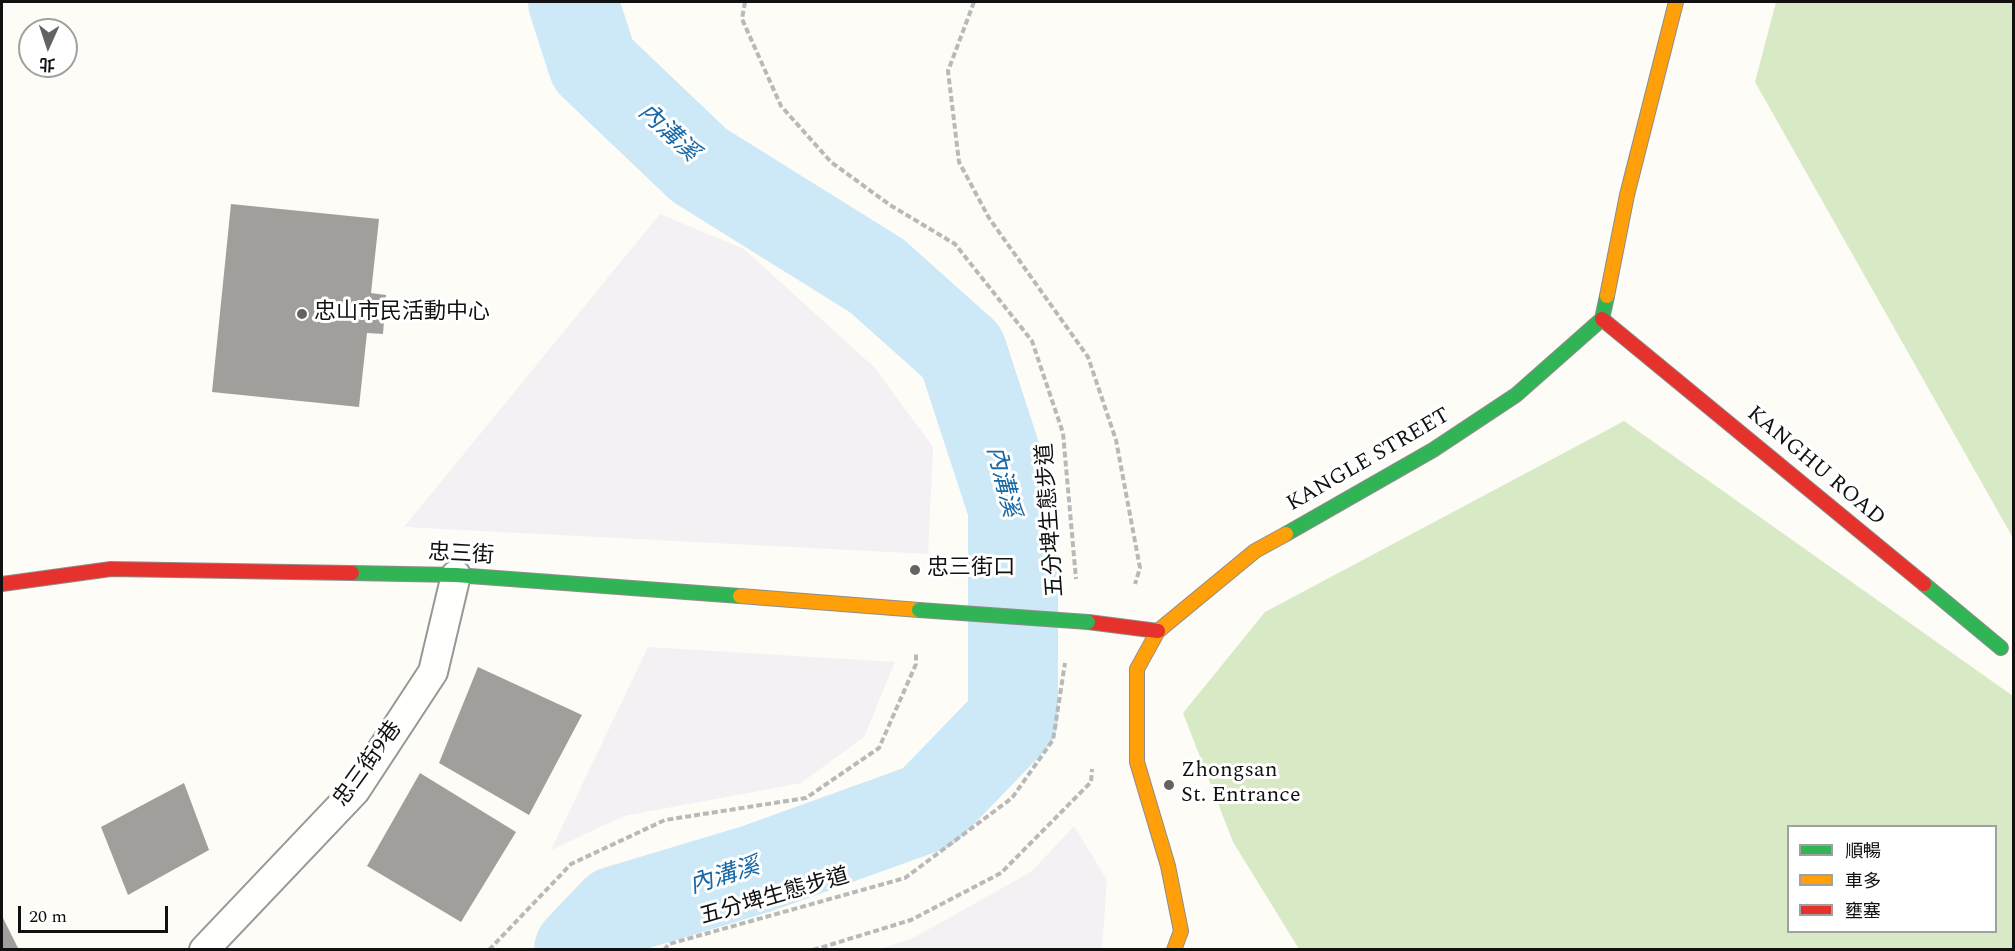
<!DOCTYPE html>
<meta charset="utf-8">
<style>
body{margin:0}
#map{position:relative;width:2015px;height:951px;overflow:hidden;background:#fdfcf7;font-family:Spectral,"Noto Sans TC",serif}
canvas{display:block}
.frame{position:absolute;inset:0;border:3px solid #111;pointer-events:none}
.legend{position:absolute;left:1787px;top:825px;width:210px;height:108px;box-sizing:border-box;background:#fff;border:2px solid #a0a0a0;margin:0;padding:8px 10px;list-style:none;font-size:18px;color:#111}
.legend li{display:flex;align-items:center;gap:12px;height:30px}
.legend b{width:30px;border:2px solid #a0a0a0}
.north{position:absolute;left:18px;top:18px;width:60px;height:60px;box-sizing:border-box;background:#fff;border:2px solid #a0a0a0;border-radius:50%;rotate:183deg;font-size:16px;font-weight:700;line-height:24px;text-align:center;color:#111}
.north::after{content:'';display:block;margin:auto;width:21px;height:27px;background:#646362;clip-path:polygon(50% 0,100% 100%,50% 72%,0 100%)}
.scale{position:absolute;left:18px;top:906px;width:150px;height:27px;box-sizing:border-box;border:3px solid #111;border-top:0;padding-left:8px;font-size:18px;line-height:21px;white-space:nowrap;color:#111;-webkit-text-stroke:4px #fff;paint-order:stroke}
</style>
<div id="map">
<canvas width="2015" height="951"></canvas>
<div class="frame"></div>
<ul class="legend">
<li><b style="height:8px;background:#30b455"></b>順暢</li>
<li><b style="height:8px;background:#ff9f0a"></b>車多</li>
<li><b style="height:8px;background:#e5322d"></b>壅塞</li>
</ul>
<div class="north">北</div>
<div class="scale">20 m</div>
</div>
<script>
const g = document.querySelector('canvas').getContext('2d');
g.lineJoin = 'round';
function paint(path, color) { g.fillStyle = color; g.fill(path, 'evenodd'); }
const poly = rows => new Path2D(rows.map(r => 'M' + r).join(''));
function strokePath(path, color, width, dash) { g.strokeStyle = color; g.lineWidth = width; g.lineCap = dash ? 'butt' : 'round'; g.setLineDash(dash || []); g.stroke(path); }
function drawText(font, color, halo, rows, align = 'center') {
  g.font = font + ' Spectral,"Noto Sans TC",serif'; g.lineWidth = 6; g.setLineDash([]); g.textBaseline = 'middle'; g.strokeStyle = halo; g.fillStyle = color; for (const [text, x, y, turn = 0] of rows) {
    g.save(); g.translate(x, y); g.rotate((+turn || 0) * Math.PI / 180); g.textAlign = isNaN(turn) ? turn : align; if (halo) g.strokeText(text, 0, 0); g.fillText(text, 0, 0); g.restore();
  }
}
const industrial = poly([
 [660,214,744,249,874,367,933,447,928,554,404,527],
 [648,647,895,662,864,737,801,783,624,816,551,850],
 [1074,826,1107,880,1102,949,880,949,913,938,1031,872]
]);
const forest = poly([
 [1776,2,2013,2,2013,538,1755,82],
 [1624,421,2013,696,2013,949,1299,949,1233,842,1183,713,1265,612],
 [1788,826,1996,826,1996,932,1788,932]
]);
const river = poly([
 [573,2,593,64,699,165,877,276,962,352,1013,508,1013,719,928,807,756,869,616,911,579,950]
]);
const building = poly([
 [231,204,379,219,371,293,386,295,383,334,367,333,359,407,212,392],
 [478,667,582,715,529,815,439,763],
 [420,773,516,832,461,922,367,866],
 [184,783,209,850,128,895,101,827],
 [2,916,19,950,2,950]
]);
const path = poly([
 [745,2,742,19,781,106,831,162,890,205,955,244,1032,341,1063,433,1076,579],
 [974,2,948,71,959,162,989,218,1088,357,1116,440,1140,568,1135,584],
 [489,950,571,864,665,820,806,798,879,748,916,664,916,652],
 [664,950,669,944,905,878,1012,798,1053,740,1065,663],
 [813,950,911,920,1001,873,1091,782,1092,769]
]);
const lane = poly([
 [204,950,355,791,433,672,456,575]
]);
const fast = poly([
 [1286,534,1433,450,1516,395,1602,319,1607,296],
 [352,573,456,575,740,596],
 [1924,584,2001,648]
]);
const slow = poly([
 [1607,296,1627,195,1676,2],
 [740,596,919,610],
 [1174,950,1181,931,1168,866,1137,762,1137,669,1158,631,1255,551,1286,534]
]);
const jam = poly([
 [1602,319,1924,584],
 [2,584,111,569,352,573],
 [1088,622,1158,631]
]);
const fastBridge = poly([
 [919,610,1088,622]
]);
const markers = [
 [302,314,6,"#646362"],
 [915,570,6,"#646362"],
 [1169,785,6,"#646362"]
];
const poiNames = [
 ["忠山市民活動中心",314,314],
 ["忠三街口",927,570],
 ["Zhongsan",1181,772],
 ["St. Entrance",1181,797]
];
const streetNames = [
 ["KANGLE STREET",1369,461,-30],
 ["KANGHU ROAD",1815,467,40],
 ["五分埤生態步道",1052,520,-94],
 ["忠三街",461,556,3],
 ["忠三街9巷",369,765,-54],
 ["五分埤生態步道",775,898,-16]
];
const waterNames = [
 ["內溝溪",667,134,43],
 ["內溝溪",1001,482,76],
 ["內溝溪",725,878,-17]
];
paint(industrial, '#f5f0f3');
paint(forest, '#d8eac5');
strokePath(river, '#cde8f7', 90);
paint(building, '#a19f9c');
strokePath(lane, '#979795', 32);
strokePath(fast, '#8e8d8b', 16);
strokePath(slow, '#8e8d8b', 16);
strokePath(jam, '#8e8d8b', 16);
strokePath(path, '#b9b9b8', 4, [6, 3]);
strokePath(lane, '#fffffe', 28);
strokePath(fast, '#30b455', 14);
strokePath(slow, '#ff9f0a', 14);
strokePath(jam, '#e5322d', 14);
strokePath(fastBridge, '#8e8d8b', 16, []);
strokePath(fastBridge, '#30b455', 14);
for (const [x, y, r, color] of markers) { const dot = new Path2D(); dot.arc(x, y, r, 0, 2 * Math.PI); g.fillStyle = color; g.fill(dot); strokePath(dot, '#fff', 2); }
drawText('22px', '#111', '#fff', poiNames, 'left');
drawText('22px', '#111', '#fff', streetNames);
drawText('italic 24px', '#1768a6', '#fff', waterNames);
</script>
